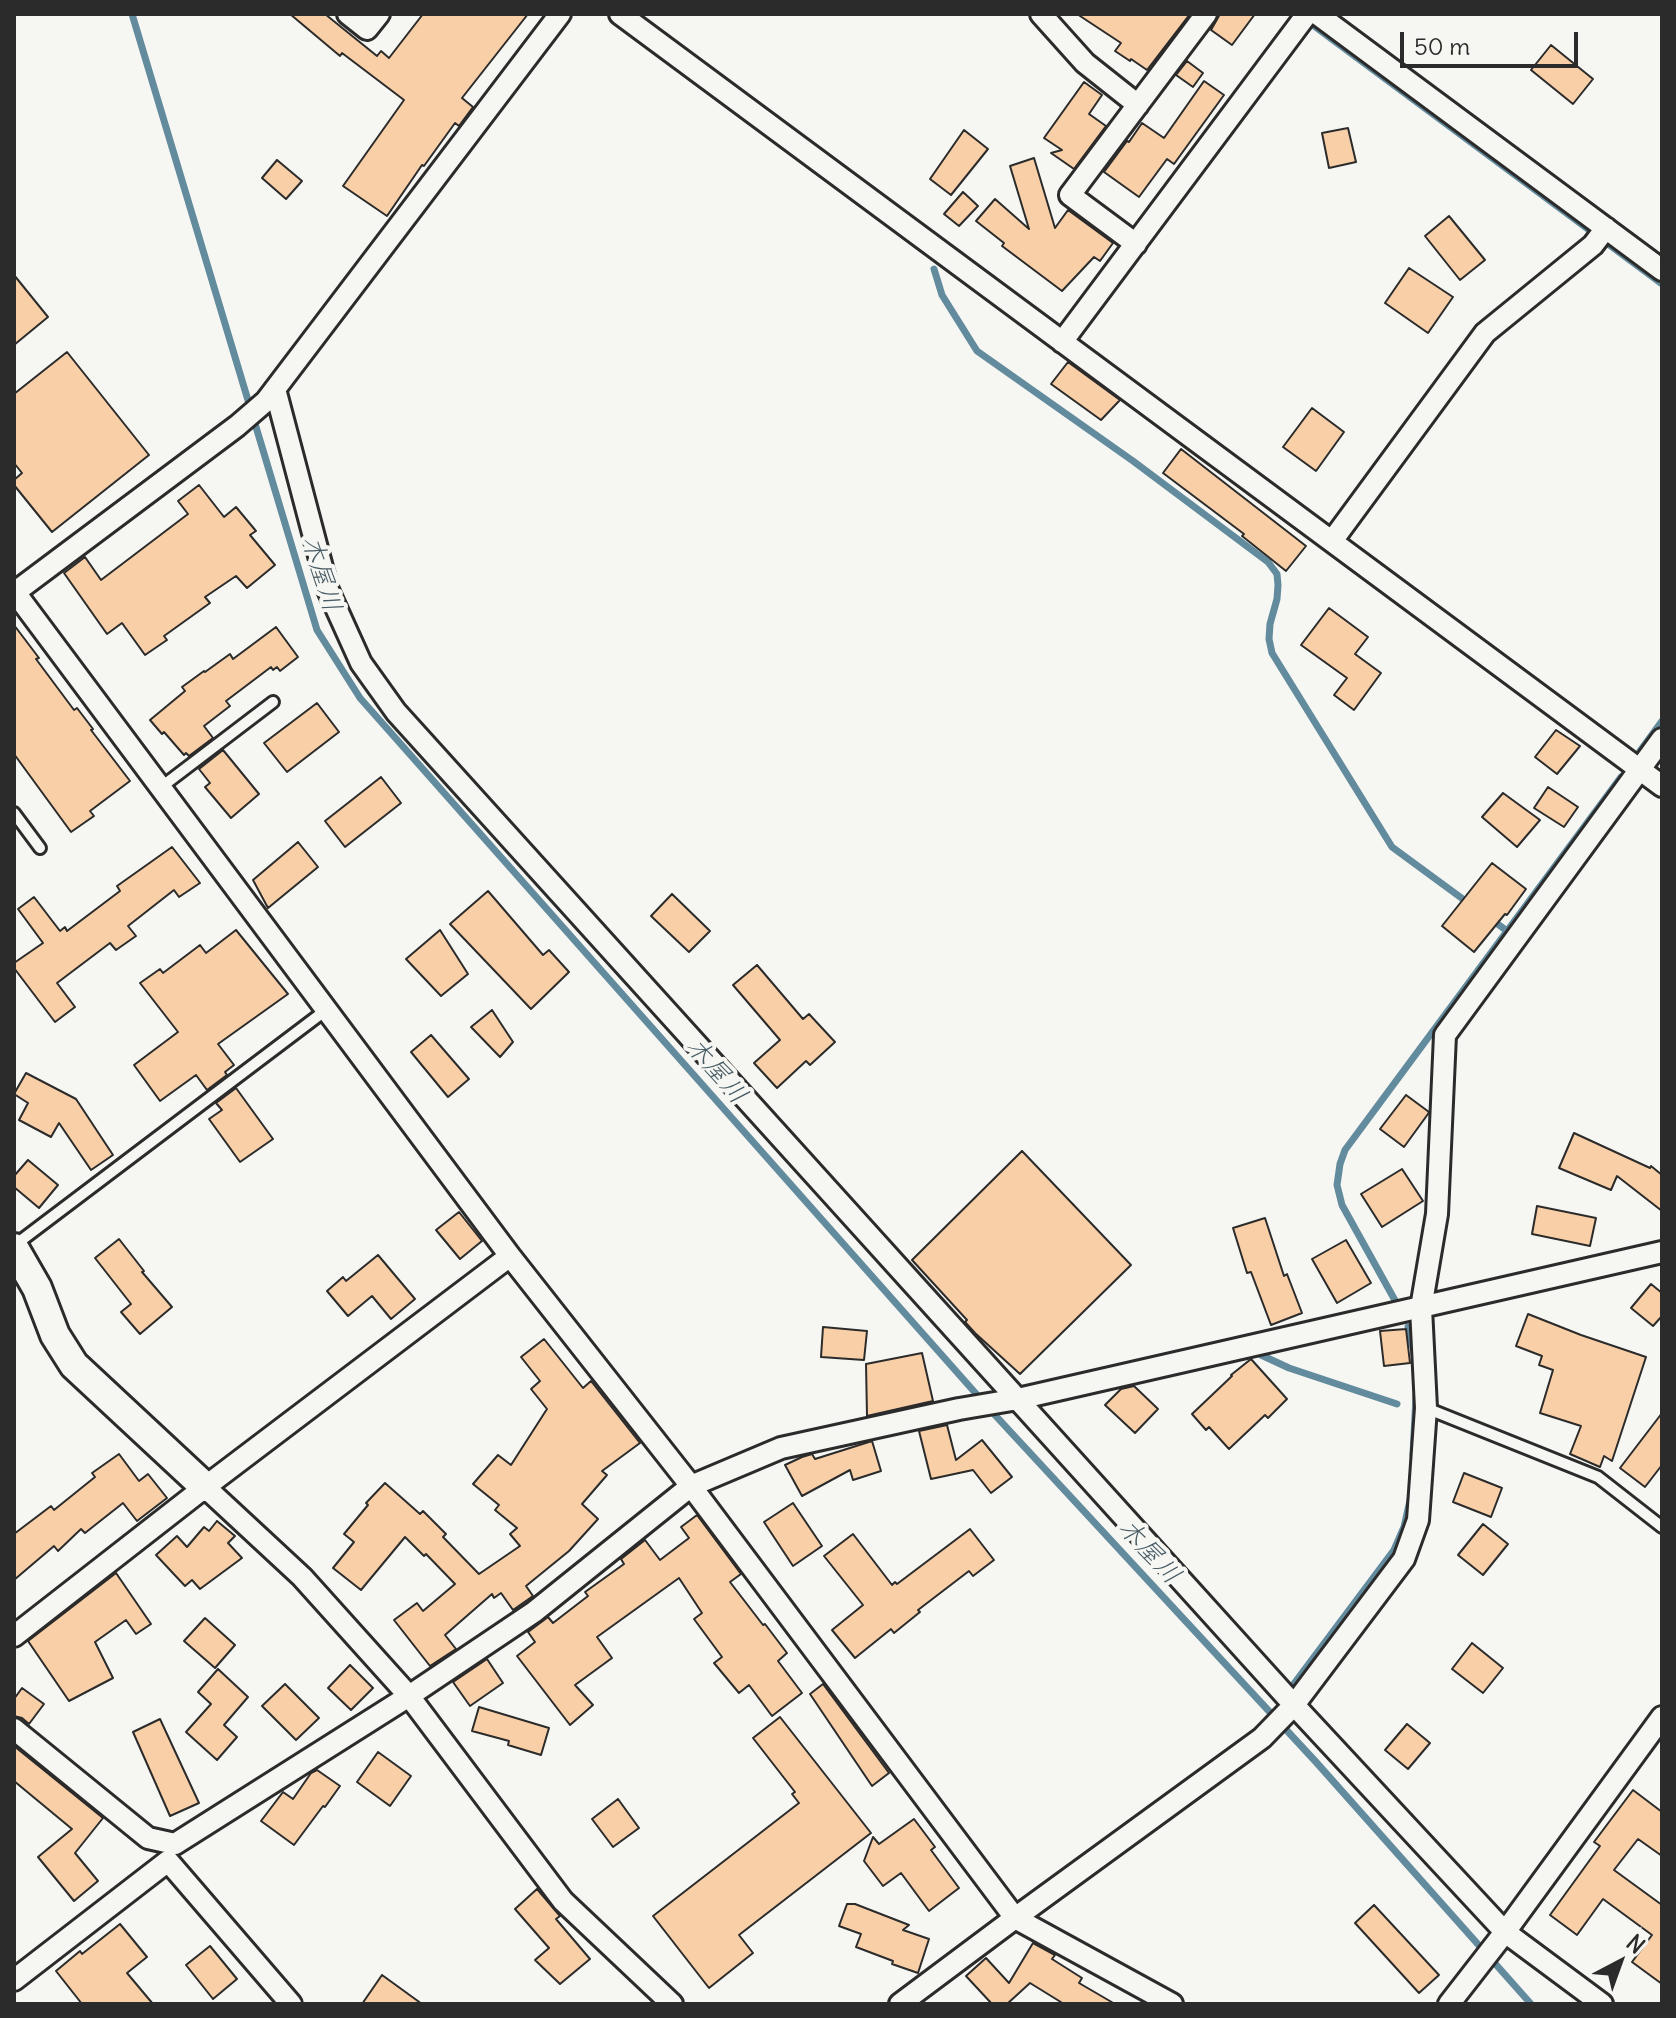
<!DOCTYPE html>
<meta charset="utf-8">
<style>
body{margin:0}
#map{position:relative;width:1676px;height:2018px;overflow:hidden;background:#f6f6f2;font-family:Delius,sans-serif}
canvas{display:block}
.frame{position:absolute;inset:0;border:16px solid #2b2b2b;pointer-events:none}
.north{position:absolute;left:1580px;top:1922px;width:80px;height:80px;-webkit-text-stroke:6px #f6f6f2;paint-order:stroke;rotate:41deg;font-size:22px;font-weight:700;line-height:32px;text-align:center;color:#2b2b2b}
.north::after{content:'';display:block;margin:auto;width:28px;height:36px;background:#2b2b2b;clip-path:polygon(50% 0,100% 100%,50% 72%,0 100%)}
.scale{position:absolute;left:1400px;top:32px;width:178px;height:36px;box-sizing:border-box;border:4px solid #2b2b2b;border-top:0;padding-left:10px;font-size:24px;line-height:28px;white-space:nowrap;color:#2b2b2b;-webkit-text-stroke:6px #f6f6f2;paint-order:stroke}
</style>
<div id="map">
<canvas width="1676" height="2018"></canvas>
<div class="frame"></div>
<div class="north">N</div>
<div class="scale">50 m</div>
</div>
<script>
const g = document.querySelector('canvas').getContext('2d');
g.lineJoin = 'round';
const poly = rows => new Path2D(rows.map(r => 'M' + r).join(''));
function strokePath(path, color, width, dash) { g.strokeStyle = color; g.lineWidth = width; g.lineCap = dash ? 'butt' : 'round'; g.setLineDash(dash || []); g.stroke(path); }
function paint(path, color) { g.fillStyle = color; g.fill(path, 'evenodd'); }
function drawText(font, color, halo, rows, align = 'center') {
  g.font = font + ' Delius,"Klee One",sans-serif'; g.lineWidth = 8; g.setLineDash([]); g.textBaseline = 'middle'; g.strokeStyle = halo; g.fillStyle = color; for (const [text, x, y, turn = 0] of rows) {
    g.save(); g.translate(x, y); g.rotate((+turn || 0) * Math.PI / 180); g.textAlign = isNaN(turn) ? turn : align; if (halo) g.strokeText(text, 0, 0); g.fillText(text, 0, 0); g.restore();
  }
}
const stream = poly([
 [132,14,317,630,360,698,994,1414,1316,1762,1531,2004],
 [1306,20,1662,284],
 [934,269,942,295,977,351,1133,461,1268,562,1277,574,1278,585,1277,599,1270,624,1269,639,1272,653,1392,847,1471,905],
 [1640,751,1662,721],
 [1491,919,1507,931],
 [1397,1304,1342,1205,1337,1185,1340,1164,1345,1150,1621,777],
 [1408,1327,1414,1352],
 [1261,1355,1289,1368,1397,1404],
 [1413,1455,1416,1396],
 [1293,1685,1394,1550,1404,1527,1411,1496]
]);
const building = poly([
 [290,14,325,14,377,56,381,51,389,58,423,14,528,14,462,98,473,107,459,126,455,123,424,166,422,165,387,216,343,186,404,100,342,53,340,56,290,14],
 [1077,14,1190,14,1147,70,1131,59,1130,61,1115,51,1121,43,1077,14],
 [1220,14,1255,14,1232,45,1211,30,1220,14],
 [1551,45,1593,79,1573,104,1531,70,1551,45],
 [1187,61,1203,73,1193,87,1176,75,1187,61],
 [1204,81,1224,95,1174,164,1167,159,1139,197,1104,172,1127,141,1129,142,1142,123,1164,138,1204,81],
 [1084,82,1102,95,1089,114,1106,126,1074,169,1051,153,1062,150,1044,138,1084,82],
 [1348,128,1356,162,1329,168,1322,133,1348,128],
 [964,130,988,149,951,195,930,179,964,130],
 [1034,158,1055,228,1068,210,1113,243,1100,261,1094,257,1062,291,1002,246,1004,243,976,221,995,199,1029,229,1010,166,1034,158],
 [277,160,302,181,286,199,262,178,277,160],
 [963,192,978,206,959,226,944,214,963,192],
 [1449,216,1485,260,1460,280,1425,236,1449,216],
 [1409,268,1453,297,1428,333,1385,303,1409,268],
 [14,275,48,317,14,345,14,275],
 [67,352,149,455,52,532,14,485,14,480,22,473,14,463,14,394,67,352],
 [1068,362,1120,400,1101,420,1051,384,1068,362],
 [1312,408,1344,432,1316,471,1283,447,1312,408],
 [1181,449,1306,546,1286,571,1242,536,1244,534,1163,473,1181,449],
 [199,485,224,517,236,507,256,531,250,535,275,565,247,588,236,576,205,597,210,603,164,636,167,640,145,655,122,623,107,634,64,573,85,557,101,580,188,514,178,501,199,485],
 [1329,608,1368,637,1355,654,1381,673,1354,710,1334,695,1347,678,1301,645,1329,608],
 [14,625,39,658,36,659,74,710,77,708,93,729,91,730,130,781,90,811,94,816,71,832,14,754,14,625],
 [276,627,298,657,280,671,277,667,273,670,271,667,226,701,230,706,204,726,213,738,189,756,186,753,184,755,164,732,162,734,150,720,185,691,182,687,204,671,205,672,230,654,233,659,276,627],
 [317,703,339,732,287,772,264,743,317,703],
 [1556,730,1580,746,1557,774,1535,757,1556,730],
 [223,750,259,794,231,818,205,787,210,783,199,769,223,750],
 [381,777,401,803,345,847,325,821,381,777],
 [1548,787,1578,807,1564,827,1534,808,1548,787],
 [1503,793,1540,820,1517,847,1482,817,1503,793],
 [298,842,318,867,268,908,253,880,298,842],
 [172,847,200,883,179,897,174,890,128,926,136,936,116,950,110,943,57,983,75,1007,55,1022,14,968,14,963,43,943,18,909,34,897,60,931,65,927,67,931,120,891,117,886,172,847],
 [1492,863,1526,889,1507,915,1505,914,1474,952,1442,926,1492,863],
 [488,891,543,955,549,950,569,972,531,1009,450,924,488,891],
 [672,894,710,931,689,952,651,916,672,894],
 [236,930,288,994,218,1044,234,1065,225,1072,227,1075,207,1090,196,1075,160,1101,134,1065,178,1032,140,983,160,969,163,973,200,945,206,953,236,930],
 [440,930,468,974,441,996,406,959,440,930],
 [757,965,803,1019,809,1014,835,1042,810,1065,806,1061,777,1088,754,1063,780,1040,733,985,757,965],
 [492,1010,513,1042,500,1057,471,1027,492,1010],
 [431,1035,469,1079,448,1097,411,1052,431,1035],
 [26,1073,76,1099,113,1155,91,1170,59,1123,51,1137,19,1120,28,1103,14,1094,26,1073],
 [236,1088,273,1139,240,1162,209,1119,222,1110,216,1103,236,1088],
 [1406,1095,1429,1112,1428,1114,1404,1147,1380,1129,1406,1095],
 [1574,1133,1650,1168,1651,1166,1662,1175,1662,1211,1617,1176,1611,1190,1559,1168,1574,1133],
 [1022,1151,1131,1265,1020,1374,975,1333,965,1322,967,1320,912,1260,1022,1151],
 [28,1160,58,1185,39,1208,14,1187,14,1176,28,1160],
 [1402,1169,1423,1201,1382,1227,1361,1194,1402,1169],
 [1537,1206,1596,1218,1590,1246,1532,1234,1537,1206],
 [459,1212,482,1241,460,1259,436,1230,459,1212],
 [1265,1218,1284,1276,1287,1274,1302,1313,1271,1325,1251,1272,1247,1273,1233,1228,1265,1218],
 [119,1239,144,1271,142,1272,172,1307,140,1334,121,1312,131,1304,95,1258,119,1239],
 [1346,1240,1371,1283,1337,1303,1312,1259,1346,1240],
 [378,1255,415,1299,391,1319,372,1296,348,1316,327,1291,343,1277,346,1281,378,1255],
 [1651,1284,1662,1293,1662,1316,1653,1326,1631,1308,1651,1284],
 [1528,1314,1581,1335,1646,1357,1612,1461,1604,1456,1600,1467,1570,1454,1581,1426,1540,1413,1553,1370,1539,1365,1542,1356,1516,1346,1528,1314],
 [823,1327,867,1331,864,1360,821,1357,823,1327],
 [1406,1329,1410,1363,1384,1366,1380,1331,1406,1329],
 [544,1339,583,1388,591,1381,640,1443,602,1471,607,1475,582,1504,598,1519,569,1551,526,1586,533,1596,513,1610,501,1593,494,1598,492,1594,445,1635,456,1649,430,1666,394,1620,417,1603,423,1611,455,1584,426,1554,424,1556,405,1537,361,1590,333,1568,354,1542,344,1534,368,1505,366,1503,385,1483,420,1514,423,1511,446,1534,443,1537,479,1574,520,1546,510,1534,517,1528,495,1510,499,1505,473,1484,498,1455,511,1465,547,1409,531,1389,540,1381,521,1357,544,1339],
 [922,1353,933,1401,867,1416,866,1364,922,1353],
 [1251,1359,1287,1399,1268,1418,1265,1415,1229,1449,1209,1427,1206,1430,1192,1414,1232,1376,1231,1375,1251,1359],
 [1134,1386,1158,1409,1135,1433,1105,1405,1121,1389,1134,1386],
 [1662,1413,1662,1465,1645,1487,1620,1468,1662,1413],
 [947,1425,956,1460,982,1440,1012,1477,991,1493,973,1470,931,1479,919,1431,947,1425],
 [872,1441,881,1471,853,1480,850,1470,802,1496,785,1465,802,1457,812,1454,815,1459,872,1441],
 [119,1454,139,1481,148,1474,167,1498,137,1521,123,1503,85,1533,81,1529,58,1551,54,1546,14,1580,14,1534,51,1506,54,1510,95,1477,92,1473,119,1454],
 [1464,1473,1502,1488,1491,1517,1453,1502,1464,1473],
 [793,1503,822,1546,793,1566,764,1522,793,1503],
 [697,1515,741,1574,730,1582,763,1625,765,1624,787,1653,778,1661,802,1693,772,1716,749,1685,739,1693,714,1663,722,1657,694,1619,702,1613,679,1578,597,1637,612,1658,575,1685,593,1705,570,1725,517,1656,535,1642,528,1632,548,1617,553,1623,588,1596,585,1592,624,1564,621,1559,645,1540,660,1560,689,1538,681,1527,697,1515],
 [217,1521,235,1536,228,1543,242,1558,200,1589,192,1580,185,1586,156,1555,177,1536,187,1547,204,1527,209,1531,217,1521],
 [1483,1524,1508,1544,1483,1575,1458,1555,1483,1524],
 [970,1529,994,1560,973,1576,969,1571,918,1610,920,1612,894,1633,891,1629,855,1658,832,1630,863,1605,824,1556,853,1534,892,1585,895,1582,897,1584,970,1529],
 [116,1573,151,1624,136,1634,126,1620,95,1642,113,1678,69,1701,28,1641,116,1573],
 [205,1618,235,1645,215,1668,184,1641,205,1618],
 [1472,1643,1503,1668,1483,1693,1452,1669,1472,1643],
 [487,1659,503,1683,470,1706,453,1682,487,1659],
 [350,1665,373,1688,351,1710,328,1688,350,1665],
 [218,1669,248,1697,224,1725,237,1737,217,1760,186,1732,211,1704,198,1692,218,1669],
 [285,1684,319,1718,296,1740,262,1706,285,1684],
 [823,1684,889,1773,872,1786,810,1694,823,1684],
 [22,1688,44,1704,29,1724,22,1718,14,1716,14,1699,22,1688],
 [479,1707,549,1728,541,1755,508,1745,509,1741,472,1731,479,1707],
 [780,1717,871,1833,739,1935,753,1953,709,1988,653,1916,799,1803,792,1794,795,1792,753,1738,780,1717],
 [160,1719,199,1803,170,1816,133,1732,160,1719],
 [1407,1724,1430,1743,1408,1769,1385,1750,1407,1724],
 [14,1746,103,1818,75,1853,98,1881,74,1901,38,1857,72,1829,14,1781,14,1746],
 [378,1752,411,1776,390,1806,357,1782,378,1752],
 [317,1770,340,1786,325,1807,323,1806,294,1845,261,1821,283,1792,293,1799,311,1773,317,1770],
 [1633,1790,1662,1812,1662,1856,1638,1839,1614,1870,1662,1905,1662,1984,1632,1962,1652,1935,1603,1899,1577,1935,1550,1915,1600,1846,1594,1842,1633,1790],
 [618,1799,639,1828,613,1847,592,1819,618,1799],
 [914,1819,935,1847,931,1850,959,1888,929,1911,901,1873,883,1886,864,1861,873,1837,879,1844,914,1819],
 [537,1889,560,1916,556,1919,590,1959,560,1984,535,1960,549,1948,515,1909,537,1889],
 [847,1904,855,1904,909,1925,903,1930,929,1939,918,1973,892,1964,893,1961,856,1947,861,1934,839,1926,847,1904],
 [1374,1905,1439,1975,1419,1993,1355,1923,1374,1905],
 [120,1924,147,1957,127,1973,153,2004,82,2004,56,1971,80,1951,82,1954,120,1924],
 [1033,1943,1055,1955,1052,1959,1082,1978,1079,1983,1115,2004,1064,2004,1030,1983,1007,2004,992,2004,966,1976,986,1958,1009,1983,1033,1943],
 [210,1946,237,1979,213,1999,186,1965,210,1946],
 [382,1975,422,2004,362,2004,382,1975]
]);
const lane = poly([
 [160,788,273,702],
 [14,813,40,848],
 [15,1245,326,1010],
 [1426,1408,1598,1477,1662,1527]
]);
const street = poly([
 [348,14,367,29,379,14],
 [620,14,1662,786],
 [1041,14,1085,63,1138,105],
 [1317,14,1662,270],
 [1136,244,1070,195,1206,14],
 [1062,342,1307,14],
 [275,389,328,590,361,663,396,712,1294,1705,1505,1932,1602,2004],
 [1332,541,1485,333,1593,245,1606,228],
 [14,591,510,1256,691,1486,1015,1918,1172,2004],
 [14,593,237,426,266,401,560,14],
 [205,1487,302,1577,409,1696,563,1901,672,2004],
 [14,1636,205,1487,510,1256],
 [14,1729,148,1838,175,1844,409,1696,534,1612,691,1486,781,1448,959,1409,1018,1399,1662,1252],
 [14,1980,168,1861,291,2004],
 [900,2004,1015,1918,1262,1738,1294,1705,1404,1559,1418,1520,1426,1408,1421,1308,1437,1214,1445,1035,1662,739],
 [1449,2004,1505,1932,1662,1717]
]);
const secondary = poly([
 [14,1248,37,1288,55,1335,74,1365,205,1487]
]);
const waterNames = [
 ["木屋川",321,574,73],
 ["木屋川",716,1071,49],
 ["木屋川",1149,1552,47]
];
strokePath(stream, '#638b9e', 7);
paint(building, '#f9cfa7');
strokePath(building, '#2b2b2b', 2);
strokePath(lane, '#2b2b2b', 16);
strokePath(street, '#2b2b2b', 26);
strokePath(secondary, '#2b2b2b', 34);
strokePath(lane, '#f6f6f2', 10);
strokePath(street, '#f6f6f2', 20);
strokePath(secondary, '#f6f6f2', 28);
drawText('italic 26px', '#475b64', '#f6f6f2', waterNames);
</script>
